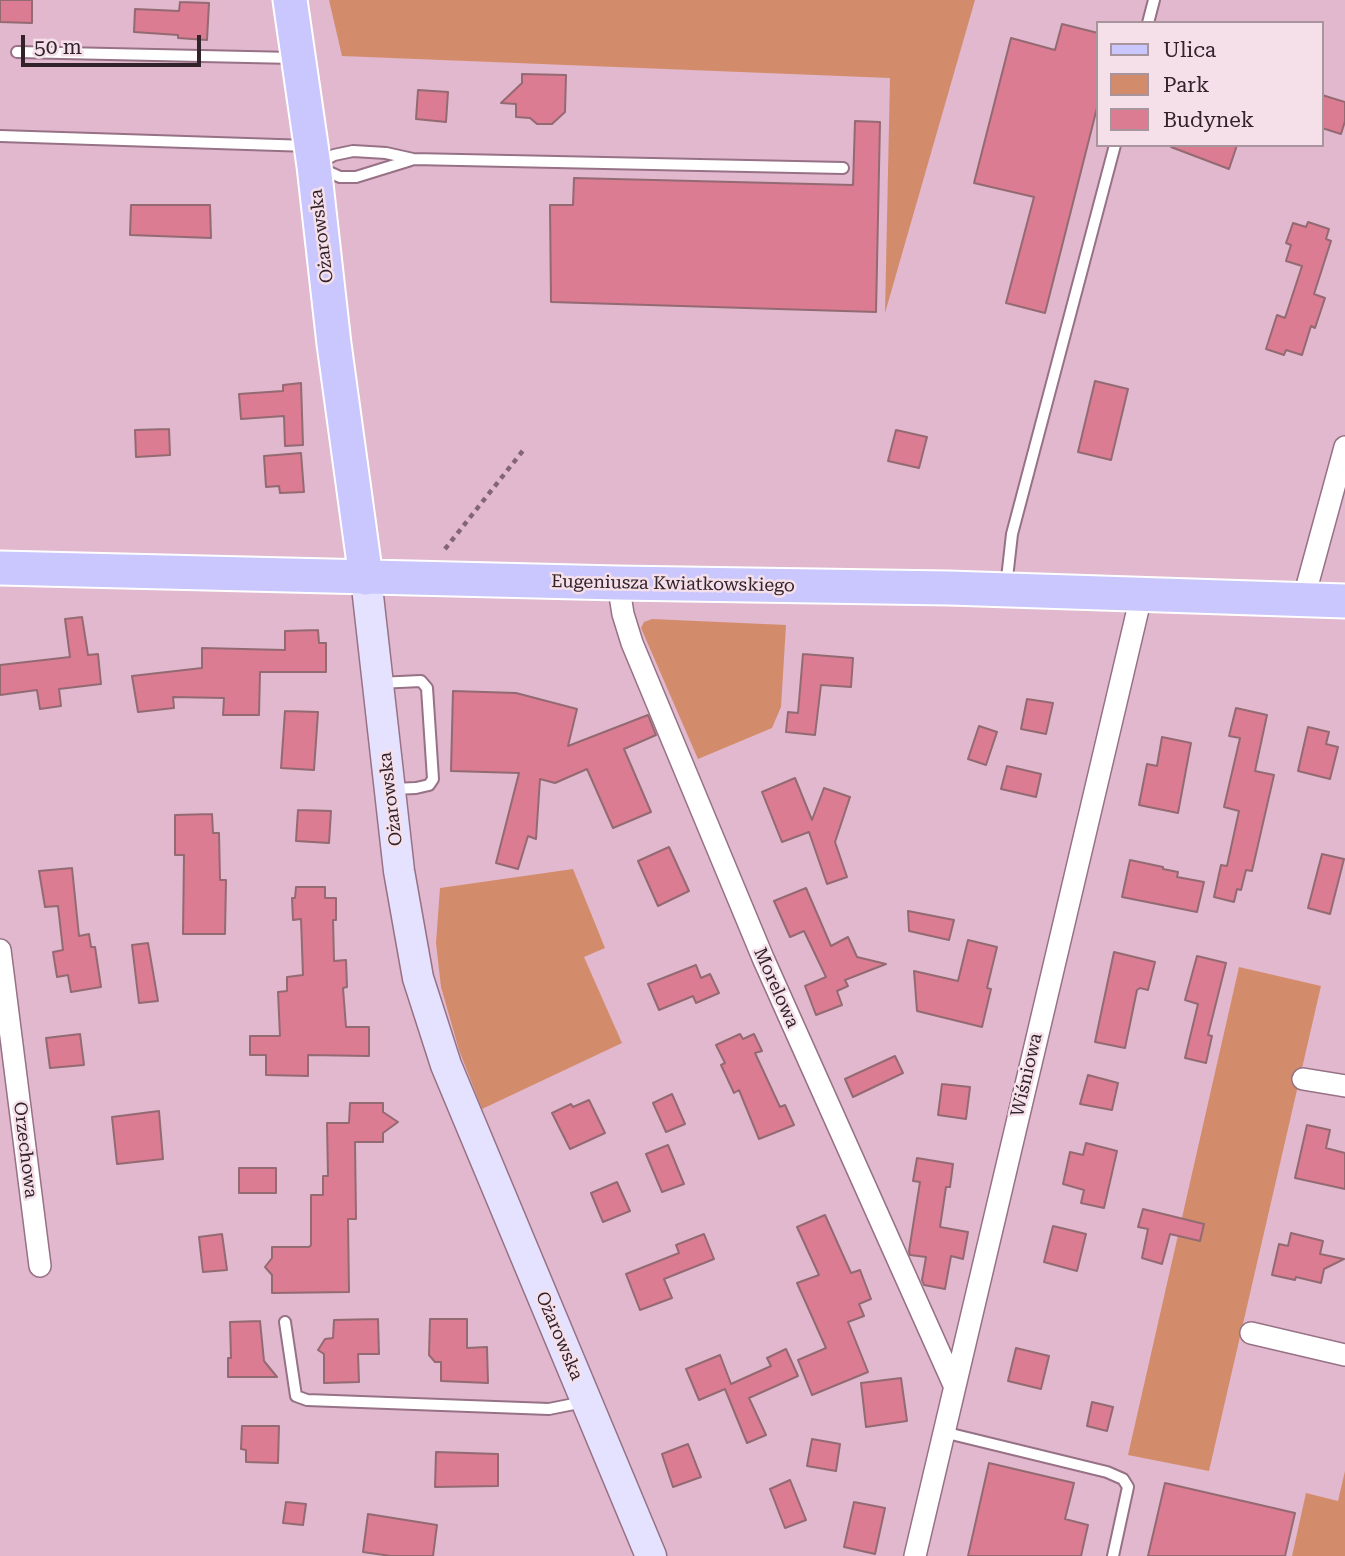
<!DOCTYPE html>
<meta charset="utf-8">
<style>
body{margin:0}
#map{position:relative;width:1345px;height:1556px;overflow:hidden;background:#e1b8ce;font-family:"Roboto Serif",serif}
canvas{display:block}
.legend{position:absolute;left:1096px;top:21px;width:228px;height:126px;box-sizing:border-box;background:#f5e0ea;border:2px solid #a7949d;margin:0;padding:9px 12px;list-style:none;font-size:21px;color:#32222a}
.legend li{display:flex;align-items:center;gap:14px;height:35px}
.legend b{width:35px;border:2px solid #a7949d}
.scale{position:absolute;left:21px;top:35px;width:180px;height:32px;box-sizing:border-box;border:4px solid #32222a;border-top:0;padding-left:9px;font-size:21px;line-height:24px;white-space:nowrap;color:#32222a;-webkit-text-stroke:5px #f5e0ea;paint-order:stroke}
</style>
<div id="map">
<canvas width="1345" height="1556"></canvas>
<ul class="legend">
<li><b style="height:9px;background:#cac6fe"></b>Ulica</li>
<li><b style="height:19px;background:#d38c6b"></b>Park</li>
<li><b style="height:19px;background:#db7c93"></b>Budynek</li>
</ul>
<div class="scale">50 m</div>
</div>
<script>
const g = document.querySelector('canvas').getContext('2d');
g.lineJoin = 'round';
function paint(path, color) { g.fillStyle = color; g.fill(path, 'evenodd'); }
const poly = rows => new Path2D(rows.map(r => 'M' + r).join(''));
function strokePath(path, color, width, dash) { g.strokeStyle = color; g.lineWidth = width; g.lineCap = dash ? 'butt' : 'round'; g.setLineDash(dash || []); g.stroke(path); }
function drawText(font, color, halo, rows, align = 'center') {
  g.font = font + ' "Roboto Serif",serif'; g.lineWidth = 5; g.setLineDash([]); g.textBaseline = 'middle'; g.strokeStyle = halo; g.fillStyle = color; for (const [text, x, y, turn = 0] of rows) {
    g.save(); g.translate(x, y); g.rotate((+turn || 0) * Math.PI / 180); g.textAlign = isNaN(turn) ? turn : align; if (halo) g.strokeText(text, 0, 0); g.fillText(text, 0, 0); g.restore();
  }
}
const green = poly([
 [329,0,975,0,885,313,890,78,342,56],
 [652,619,786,625,781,707,772,728,698,759,641,628,644,622],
 [573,869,605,948,584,957,622,1043,482,1109,459,1050,441,987,436,943,440,888],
 [1239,967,1321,986,1209,1471,1128,1455],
 [1345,1471,1345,1556,1292,1556,1306,1493,1338,1501]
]);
const building = poly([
 [0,0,32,0,32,23,0,22,0,0],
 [180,2,209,3,207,40,178,38,178,35,134,32,135,9,179,11,180,2],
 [1062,24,1098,33,1098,104,1045,313,1006,303,1034,197,974,183,1011,38,1055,50,1062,24],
 [522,74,566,75,565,112,552,124,537,124,530,118,516,117,516,104,501,103,522,83,522,74],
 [418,90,448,92,446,122,416,119,418,90],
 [1322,95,1345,102,1345,121,1341,134,1322,128,1322,95],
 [855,121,880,122,876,312,551,302,550,205,573,205,574,178,853,185,855,121],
 [1171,145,1237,145,1229,169,1171,147,1171,145],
 [131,205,210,205,211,238,130,235,131,205],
 [1308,222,1329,229,1326,239,1331,241,1314,294,1325,298,1315,328,1311,326,1302,355,1286,350,1284,355,1266,349,1277,315,1285,318,1302,266,1286,261,1291,245,1286,243,1293,223,1306,227,1308,222],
 [1095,381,1128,389,1111,460,1078,452,1095,381],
 [301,383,303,445,285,446,284,416,241,419,239,394,283,391,283,385,301,383],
 [169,429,170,455,136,457,135,430,169,429],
 [896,430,927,437,919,468,888,461,896,430],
 [301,453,304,492,280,493,279,486,266,487,264,456,301,453],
 [82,617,88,655,98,654,101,684,59,689,61,706,40,709,37,690,0,695,0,665,70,657,65,619,82,617],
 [318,630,319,643,326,643,326,672,260,672,259,715,223,715,224,698,173,697,174,708,138,712,132,676,202,668,202,648,285,650,285,631,318,630],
 [803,654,853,658,851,687,821,685,815,735,786,732,788,712,798,713,803,654],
 [453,691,516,693,577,709,568,746,648,715,656,735,624,749,651,812,613,828,587,769,555,783,540,779,536,839,528,836,518,869,496,863,519,773,451,771,453,691],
 [1027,699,1053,703,1046,734,1021,729,1027,699],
 [1236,708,1267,715,1255,771,1274,775,1252,871,1246,870,1241,890,1237,889,1234,902,1214,897,1221,865,1227,866,1239,811,1224,807,1240,738,1229,736,1236,708],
 [285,711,318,712,314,770,281,768,285,711],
 [979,726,997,732,986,765,968,759,979,726],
 [1308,727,1329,732,1326,744,1338,747,1330,779,1298,771,1308,727],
 [1162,737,1191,743,1178,813,1139,805,1147,764,1157,766,1162,737],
 [1007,766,1041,774,1036,797,1001,789,1007,766],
 [795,778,812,820,824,788,850,797,835,842,847,877,827,884,809,832,782,842,762,792,795,778],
 [298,810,331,811,329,843,296,841,298,810],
 [212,814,213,833,219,833,220,880,226,880,225,934,183,934,184,855,175,855,175,815,212,814],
 [669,847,689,891,658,906,638,861,669,847],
 [1322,854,1344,859,1330,914,1308,908,1322,854],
 [1130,860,1163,867,1163,869,1178,872,1177,877,1204,882,1197,912,1122,897,1130,860],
 [72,868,79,936,89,934,91,947,95,947,101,987,71,992,68,975,57,977,53,952,63,950,58,906,45,907,39,871,72,868],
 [296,887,325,887,325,898,336,898,336,920,333,920,334,961,346,960,347,987,343,988,346,1027,369,1027,369,1056,308,1055,308,1076,266,1075,266,1055,250,1055,250,1036,280,1036,278,992,287,991,287,977,303,975,301,919,293,920,292,898,295,898,296,887],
 [806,888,831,946,848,937,857,957,886,964,845,980,848,986,837,991,842,1005,816,1015,805,986,826,977,804,931,790,937,774,901,806,888],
 [908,911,954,920,949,940,909,931,908,911],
 [968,940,997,947,987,988,991,989,982,1027,917,1011,914,971,958,981,968,940],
 [148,943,158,1001,139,1003,132,945,148,943],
 [1114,952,1155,962,1148,990,1140,988,1137,990,1125,1048,1095,1042,1114,952],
 [1197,956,1226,963,1208,1035,1212,1036,1206,1063,1185,1058,1198,1004,1185,1000,1197,956],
 [696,965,701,978,710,974,719,993,696,1003,693,996,659,1010,648,984,696,965],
 [80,1034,84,1065,50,1068,46,1038,80,1034],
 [740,1034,743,1039,754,1034,762,1051,755,1053,780,1107,785,1105,794,1125,759,1139,739,1090,734,1093,721,1065,725,1063,716,1045,740,1034],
 [895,1056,903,1073,853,1097,845,1079,895,1056],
 [1088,1075,1118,1083,1112,1110,1080,1104,1088,1075],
 [942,1084,970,1087,966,1119,938,1115,942,1084],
 [672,1094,685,1124,666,1132,653,1103,672,1094],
 [589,1100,605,1133,570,1149,552,1113,571,1104,573,1107,589,1100],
 [350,1103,383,1103,383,1112,398,1122,383,1133,383,1142,355,1142,356,1219,348,1219,349,1292,272,1293,272,1275,265,1267,272,1258,272,1247,309,1247,311,1245,311,1195,323,1195,323,1176,328,1176,327,1123,349,1123,350,1103],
 [159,1111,163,1159,117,1164,112,1117,159,1111],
 [1307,1125,1330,1130,1326,1148,1345,1153,1345,1189,1295,1178,1307,1125],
 [1086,1143,1117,1151,1104,1208,1081,1203,1084,1190,1063,1184,1070,1152,1083,1155,1086,1143],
 [668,1145,684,1184,662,1192,646,1154,668,1145],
 [917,1158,953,1164,950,1187,946,1187,940,1227,968,1232,963,1259,951,1256,945,1289,924,1285,922,1280,926,1257,910,1255,909,1251,920,1182,913,1181,917,1158],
 [239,1168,276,1168,276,1193,239,1193,239,1168],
 [617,1182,630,1211,603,1222,591,1193,617,1182],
 [1143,1209,1204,1224,1200,1241,1170,1234,1162,1264,1142,1258,1148,1229,1138,1227,1143,1209],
 [825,1215,851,1273,860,1270,871,1299,859,1304,864,1316,848,1322,868,1372,812,1395,798,1360,826,1348,797,1283,819,1275,797,1227,825,1215],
 [1053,1226,1086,1234,1077,1271,1044,1262,1053,1226],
 [1291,1233,1323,1241,1320,1254,1344,1259,1324,1269,1321,1283,1296,1277,1295,1280,1272,1275,1279,1244,1288,1246,1291,1233],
 [222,1234,227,1270,203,1272,199,1237,222,1234],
 [704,1234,714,1259,664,1279,672,1298,640,1310,626,1274,679,1253,676,1245,704,1234],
 [378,1319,379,1354,358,1354,359,1382,324,1383,324,1354,318,1350,325,1339,333,1338,334,1320,378,1319],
 [430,1319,467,1319,467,1348,487,1347,488,1383,441,1381,441,1362,435,1362,429,1355,430,1319],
 [260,1321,264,1361,277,1377,228,1377,228,1358,231,1358,230,1322,260,1321],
 [1016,1348,1049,1356,1041,1389,1008,1381,1016,1348],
 [786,1349,798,1376,749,1398,766,1435,747,1443,725,1389,699,1400,686,1369,720,1355,731,1384,771,1366,767,1358,786,1349],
 [901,1378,907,1421,866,1427,861,1383,901,1378],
 [1092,1402,1113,1407,1107,1431,1087,1426,1092,1402],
 [242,1426,279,1426,278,1463,246,1462,246,1450,241,1449,242,1426],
 [812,1439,840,1444,836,1471,807,1466,812,1439],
 [688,1444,701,1477,673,1487,662,1454,688,1444],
 [436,1452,498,1454,498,1486,435,1487,436,1452],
 [989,1463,1074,1483,1065,1519,1088,1525,1081,1556,968,1556,989,1463],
 [790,1480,806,1520,785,1528,770,1489,790,1480],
 [1165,1483,1295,1513,1285,1556,1148,1556,1165,1483],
 [286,1502,306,1504,303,1525,283,1523,286,1502],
 [854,1502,885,1508,875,1554,844,1547,854,1502],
 [368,1514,437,1525,433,1556,391,1556,363,1552,368,1514]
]);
const path = poly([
 [445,549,525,448]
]);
const lane = poly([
 [1148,23,1154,0],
 [17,52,294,58],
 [0,136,309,146],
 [319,163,334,155,353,151,386,153,413,159,843,168],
 [320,168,340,177,356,177,411,160],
 [1006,587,1012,534,1115,145],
 [378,683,421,681,427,688,433,779,429,785,416,788,392,789],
 [285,1322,296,1396,307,1400,549,1409,584,1402],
 [943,1432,1107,1472,1123,1479,1128,1487,1113,1556]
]);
const street = poly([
 [618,583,623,614,632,643,763,958,954,1385],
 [1306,600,1307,586,1345,447],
 [0,950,40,1266],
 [1303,1079,1345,1086],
 [1251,1333,1345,1355],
 [915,1556,1138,609,1140,594]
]);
const secondary = poly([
 [366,578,399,871,418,978,446,1065,651,1556]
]);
const primary = poly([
 [290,0,314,166,334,344,366,578],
 [0,568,618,583,949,588,1345,601]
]);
const streetNames = [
 ["Ożarowska",322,236,-97],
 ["Eugeniusza Kwiatkowskiego",673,584,1],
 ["Ożarowska",391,799,-97],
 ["Morelowa",776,988,66],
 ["Wiśniowa",1027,1075,-77],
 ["Orzechowa",25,1150,83],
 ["Ożarowska",559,1336,67]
];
paint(green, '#d38c6b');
paint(building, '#db7c93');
strokePath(building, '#936a72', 2);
strokePath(lane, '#977185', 14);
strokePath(street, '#977185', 24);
strokePath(secondary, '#977185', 33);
strokePath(primary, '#fff', 37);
strokePath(path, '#826675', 4.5, [5, 5]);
strokePath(lane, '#fff', 10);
strokePath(street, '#fff', 21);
strokePath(secondary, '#e4e2ff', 30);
strokePath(primary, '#cac6fe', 33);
drawText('18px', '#32222a', '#f5e0ea', streetNames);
</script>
